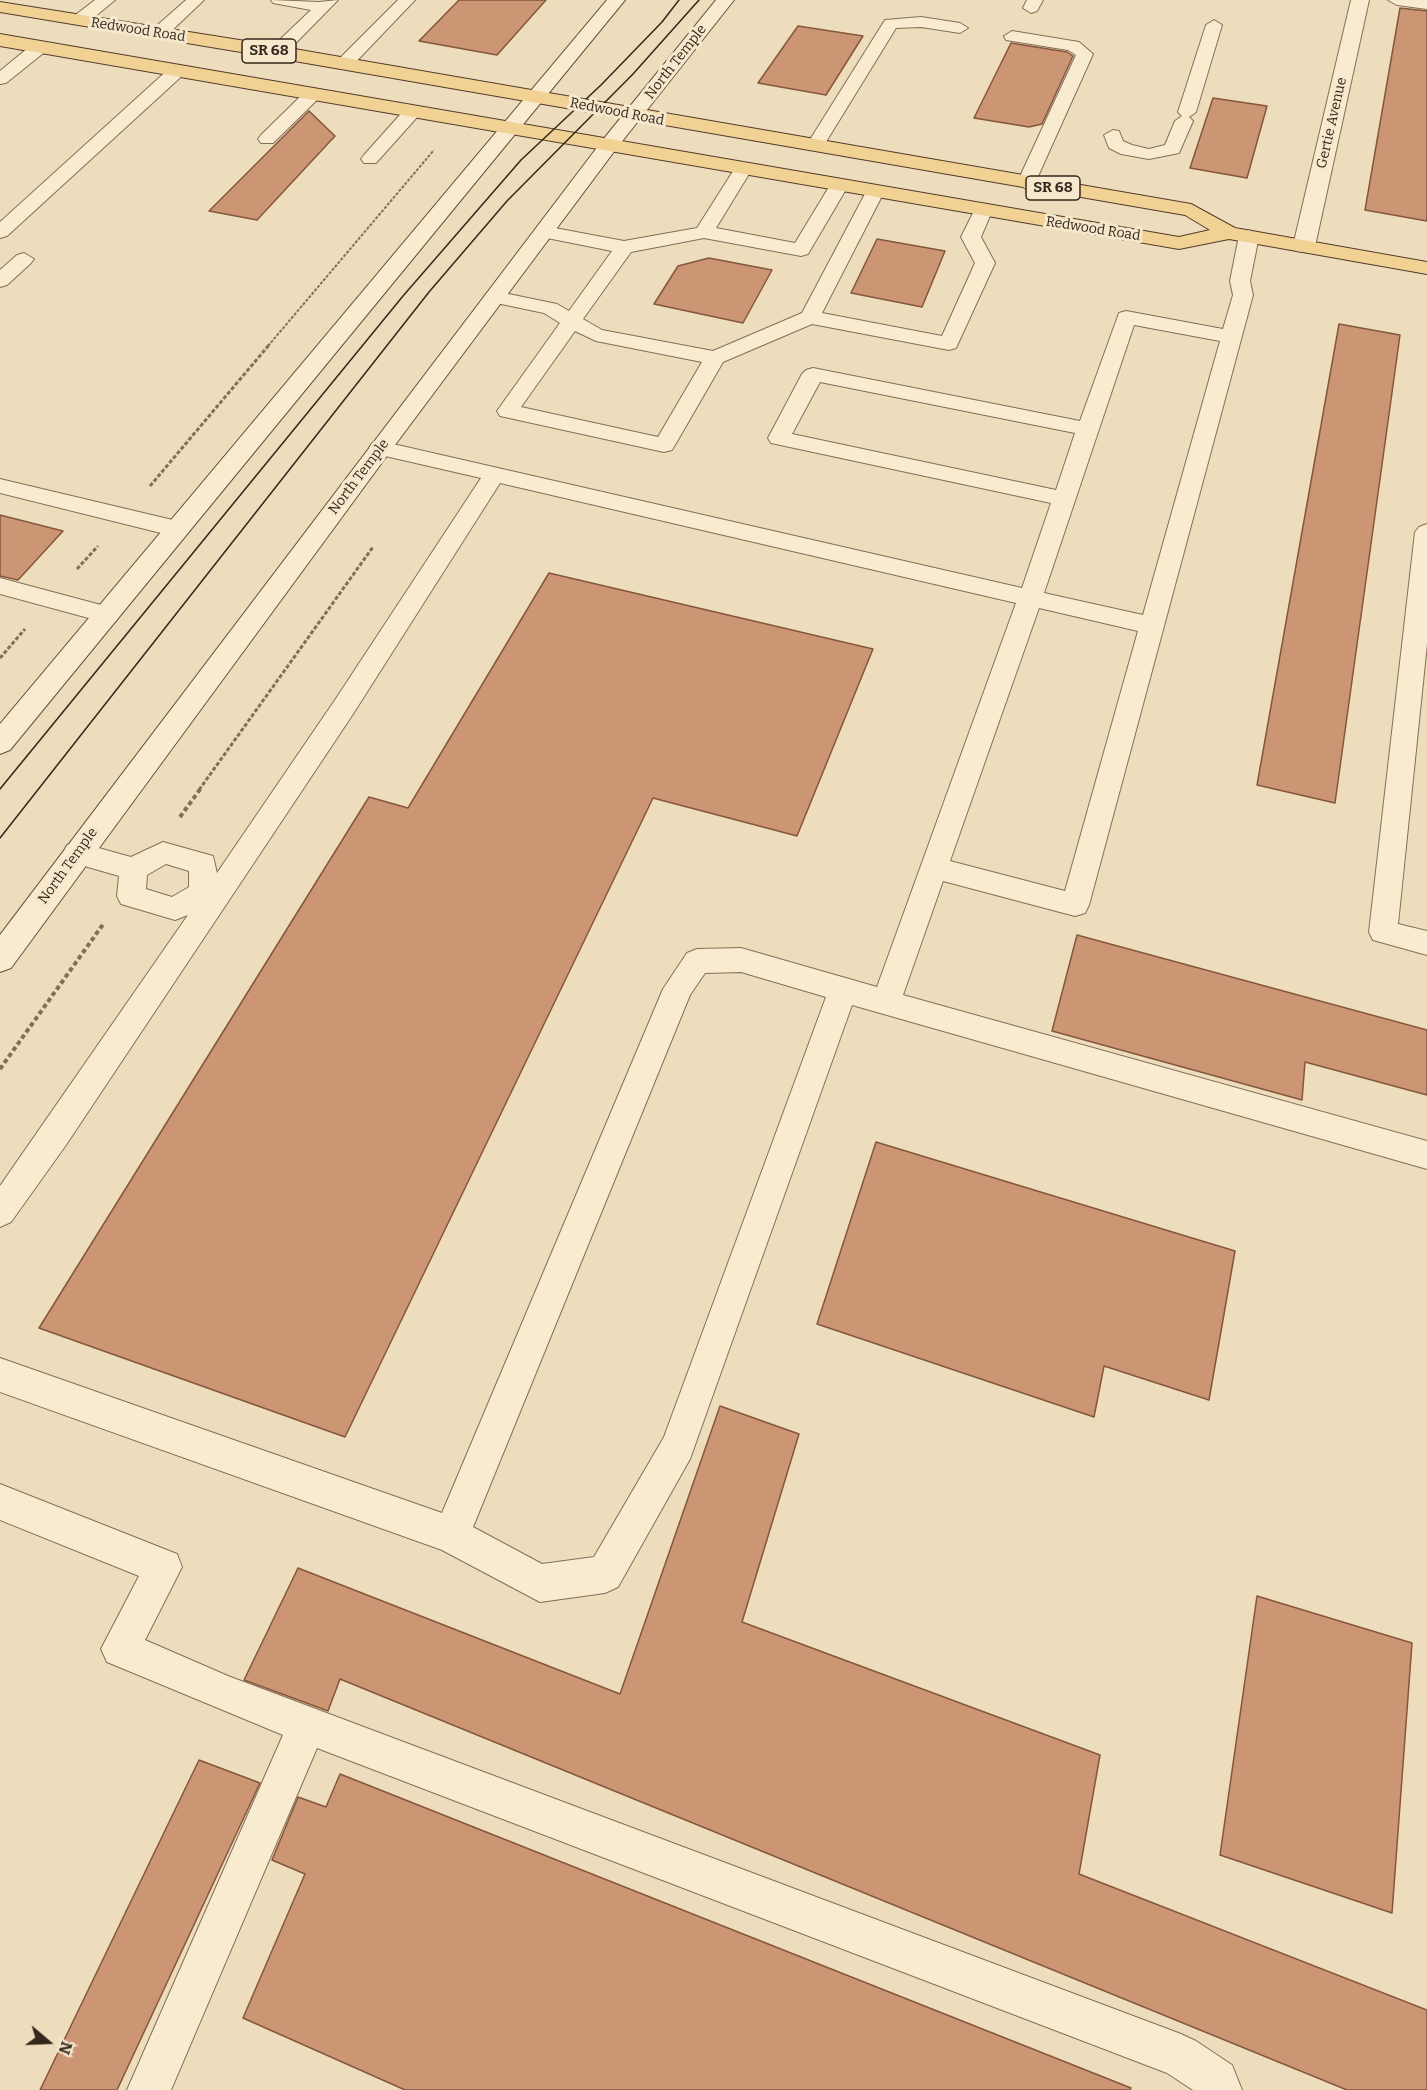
<!DOCTYPE html>
<style>
body{margin:0}
#map{position:relative;width:1427px;height:2090px;overflow:hidden;background:#edddbd;font-family:Bitter,serif}
canvas{display:block}
.north{position:absolute;left:18px;top:2012px;width:60px;height:60px;-webkit-text-stroke:4px #f5e8cd;paint-order:stroke;rotate:109deg;font-size:16px;font-weight:700;line-height:24px;text-align:center;color:#34271b}
.north::after{content:'';display:block;margin:auto;width:21px;height:27px;background:#34271b;clip-path:polygon(50% 0,100% 100%,50% 72%,0 100%)}
</style>
<div id="map">
<canvas width="1427" height="2090"></canvas>
<div class="north">N</div>
</div>
<script>
const g = document.querySelector('canvas').getContext('2d');
g.lineJoin = 'round';
function paint(path, color) { g.fillStyle = color; g.fill(path, 'evenodd'); }
const poly = rows => new Path2D(rows.map(r => 'M' + r).join(''));
function strokePath(path, color, width, dash) { g.strokeStyle = color; g.lineWidth = width; g.lineCap = dash ? 'butt' : 'round'; g.setLineDash(dash || []); g.stroke(path); }
function drawText(font, color, halo, rows, align = 'center') {
  g.font = font + ' Bitter,serif'; g.lineWidth = 6; g.setLineDash([]); g.textBaseline = 'middle'; g.strokeStyle = halo; g.fillStyle = color; for (const [text, x, y, turn = 0] of rows) {
    g.save(); g.translate(x, y); g.rotate((+turn || 0) * Math.PI / 180); g.textAlign = isNaN(turn) ? turn : align; if (halo) g.strokeText(text, 0, 0); g.fillText(text, 0, 0); g.restore();
  }
}
const building = poly([
 [459,0,546,0,497,55,419,41,459,0],
 [1400,8,1427,11,1427,221,1365,210,1400,8],
 [798,26,863,36,826,95,758,83,798,26],
 [1011,43,1067,52,1073,56,1042,124,1029,127,974,118,1011,43],
 [1213,98,1267,106,1247,178,1190,168,1213,98],
 [309,111,335,136,257,220,209,211,309,111],
 [877,239,945,251,922,307,851,293,877,239],
 [709,258,772,270,743,323,654,304,678,266,709,258],
 [1339,324,1400,335,1335,803,1257,785,1339,324],
 [0,515,63,531,18,580,0,576,0,515],
 [549,573,873,649,797,836,653,798,345,1437,39,1328,369,797,408,808,549,573],
 [1077,935,1427,1030,1427,1095,1305,1062,1302,1100,1052,1031,1077,935],
 [876,1142,1235,1251,1209,1400,1104,1366,1094,1417,817,1324,876,1142],
 [720,1406,799,1434,742,1622,1100,1755,1079,1874,1427,2010,1427,2090,1347,2090,340,1679,328,1711,244,1680,298,1568,620,1694,720,1406],
 [1257,1596,1412,1643,1392,1913,1220,1855,1257,1596],
 [199,1760,260,1783,117,2090,40,2090,199,1760],
 [340,1774,1131,2088,1130,2090,405,2090,243,2018,305,1874,272,1860,298,1797,326,1807,340,1774]
]);
const pathFar2 = poly([
 [268,346,434,150]
]);
const pathFar1 = poly([
 [150,486,269,345],
 [77,569,98,546],
 [0,658,25,629],
 [199,790,373,547]
]);
const path = poly([
 [180,817,201,788],
 [0,1069,104,923]
]);
const lane = poly([
 [186,0,204,0,165,37,153,37,151,33,153,29,186,0],
 [271,0,319,2,338,0,283,56,277,57,271,56,269,52,271,48,311,10,273,3,271,0],
 [398,0,415,0,350,68,338,68,336,64,338,60,398,0],
 [1027,0,1043,0,1037,11,1031,13,1023,8,1027,0],
 [921,17,960,23,968,28,960,33,921,27,896,28,821,150,809,150,806,146,885,20,921,17],
 [1214,20,1222,25,1196,112,1189,117,1193,121,1179,153,1149,159,1121,154,1109,148,1104,135,1113,130,1119,131,1123,141,1132,145,1149,149,1165,145,1175,121,1182,116,1178,112,1206,25,1214,20],
 [1012,31,1079,42,1093,54,1035,183,1026,189,1017,183,1076,55,1068,50,1006,40,1004,36,1012,31],
 [40,42,48,47,46,51,6,83,0,84,0,71,34,43,40,42],
 [177,66,186,71,183,75,7,236,0,238,0,222,171,67,177,66],
 [313,89,319,90,322,94,319,98,273,143,261,143,258,139,261,135,307,90,313,89],
 [413,106,422,111,419,115,376,163,364,163,361,159,364,155,407,107,413,106],
 [743,163,752,169,716,228,795,243,832,182,846,182,848,186,808,254,801,256,704,238,631,252,583,319,602,330,713,351,802,313,866,192,875,186,884,192,822,313,942,336,975,263,961,237,976,207,990,207,992,211,981,237,995,263,956,348,949,350,812,324,723,362,675,445,672,450,664,452,500,416,497,411,560,323,544,313,487,301,484,297,487,293,494,291,557,304,569,311,612,251,537,236,534,232,537,228,544,226,624,241,697,228,737,165,743,163],
 [575,331,596,341,702,362,658,437,521,407,575,331],
 [1249,230,1259,236,1250,281,1253,295,1089,905,1085,913,1075,916,943,881,903,995,1427,1141,1427,1169,852,1005,690,1459,618,1587,605,1593,540,1602,442,1550,0,1392,0,1358,442,1513,663,989,687,953,697,949,741,948,877,987,1016,603,500,483,353,714,66,1145,11,1222,0,1227,0,1186,188,915,175,920,121,904,117,896,119,876,67,861,63,853,67,845,77,842,131,857,163,842,213,856,217,873,335,700,481,478,372,453,369,448,372,443,380,441,1022,588,1051,503,771,443,768,438,802,374,806,370,813,368,1080,421,1119,313,1126,311,1223,329,1233,295,1230,281,1239,236,1249,230],
 [1134,325,1220,341,1143,615,1044,593,1134,325],
 [820,382,1075,433,1056,490,792,434,820,382],
 [1039,608,1138,631,1065,891,950,861,1039,608],
 [166,864,189,871,189,887,172,897,146,889,147,875,166,864],
 [741,972,826,997,664,1437,594,1557,542,1564,473,1527,690,995,705,973,741,972],
 [24,253,34,259,31,263,7,285,0,287,0,270,17,255,24,253],
 [0,479,177,521,185,524,189,529,185,534,177,537,0,493,0,479],
 [1427,524,1427,644,1398,924,1427,931,1427,955,1373,940,1369,932,1415,532,1419,527,1427,524],
 [0,578,116,609,119,615,116,621,107,623,0,594,0,578],
 [0,1484,177,1554,182,1567,145,1640,228,1676,1181,2034,1196,2041,1232,2065,1242,2090,1193,2090,1167,2073,317,1748,171,2090,127,2090,283,1735,107,1662,101,1649,139,1576,0,1520,0,1484]
]);
const street = poly([
 [95,0,115,0,86,24,74,24,71,20,74,16,95,0],
 [1351,0,1369,0,1315,246,1312,251,1304,252,1296,251,1293,246,1351,0],
 [1388,0,1427,0,1427,9,1397,5,1388,0]
]);
const secondary = poly([
 [607,0,625,0,10,750,0,754,0,724,607,0],
 [716,0,734,0,616,149,389,453,11,968,0,972,0,935,602,141,716,0]
]);
const primary = poly([
 [0,2,277,46,1191,204,1235,228,1427,262,1427,274,1229,239,1179,249,0,46,0,34,1179,237,1210,230,1185,215,277,58,0,12,0,2]
]);
const tram = poly([
 [0,789,403,296,521,160,601,85,662,22,679,0],
 [0,838,429,292,507,201,633,74,699,0]
]);
const farStreetnames = [
 ["Redwood Road",138,30,9],
 ["North Temple",676,62,-52],
 ["Redwood Road",617,112,11],
 ["Gertie Avenue",1332,123,-77],
 ["Redwood Road",1093,229,9],
 ["North Temple",359,477,-53],
 ["North Temple",68,866,-54]
];
const shields = [
 [269,51,54],
 [1053,188,54]
];
const shieldNames = [
 ["SR 68",269,51],
 ["SR 68",1053,188]
];
paint(building, '#cc9573');
strokePath(building, '#84573d', 1.5);
strokePath(lane, '#856e57', 2);
strokePath(street, '#856e57', 2);
strokePath(secondary, '#674f3a', 2);
strokePath(primary, '#533c2b', 2);
strokePath(pathFar2, '#856e57', 2, [3, 1.5]);
strokePath(pathFar1, '#856e57', 3, [4, 2]);
strokePath(path, '#856e57', 4, [4.5, 3]);
paint(lane, '#f9ebd0');
paint(street, '#f9ebd0');
paint(secondary, '#f9ebd0');
paint(primary, '#f2d194');
strokePath(tram, '#34271b', 1.5);
drawText('14px', '#34271b', '#f5e8cd', farStreetnames);
for (const [x, y, w] of shields) { const box = new Path2D(); box.roundRect(x - w / 2, y - 12, w, 24, 4.5); g.fillStyle = '#f5e8cd'; g.fill(box); strokePath(box, '#34271b', 1.5); }
drawText('bold 15px', '#34271b', null, shieldNames);
</script>
